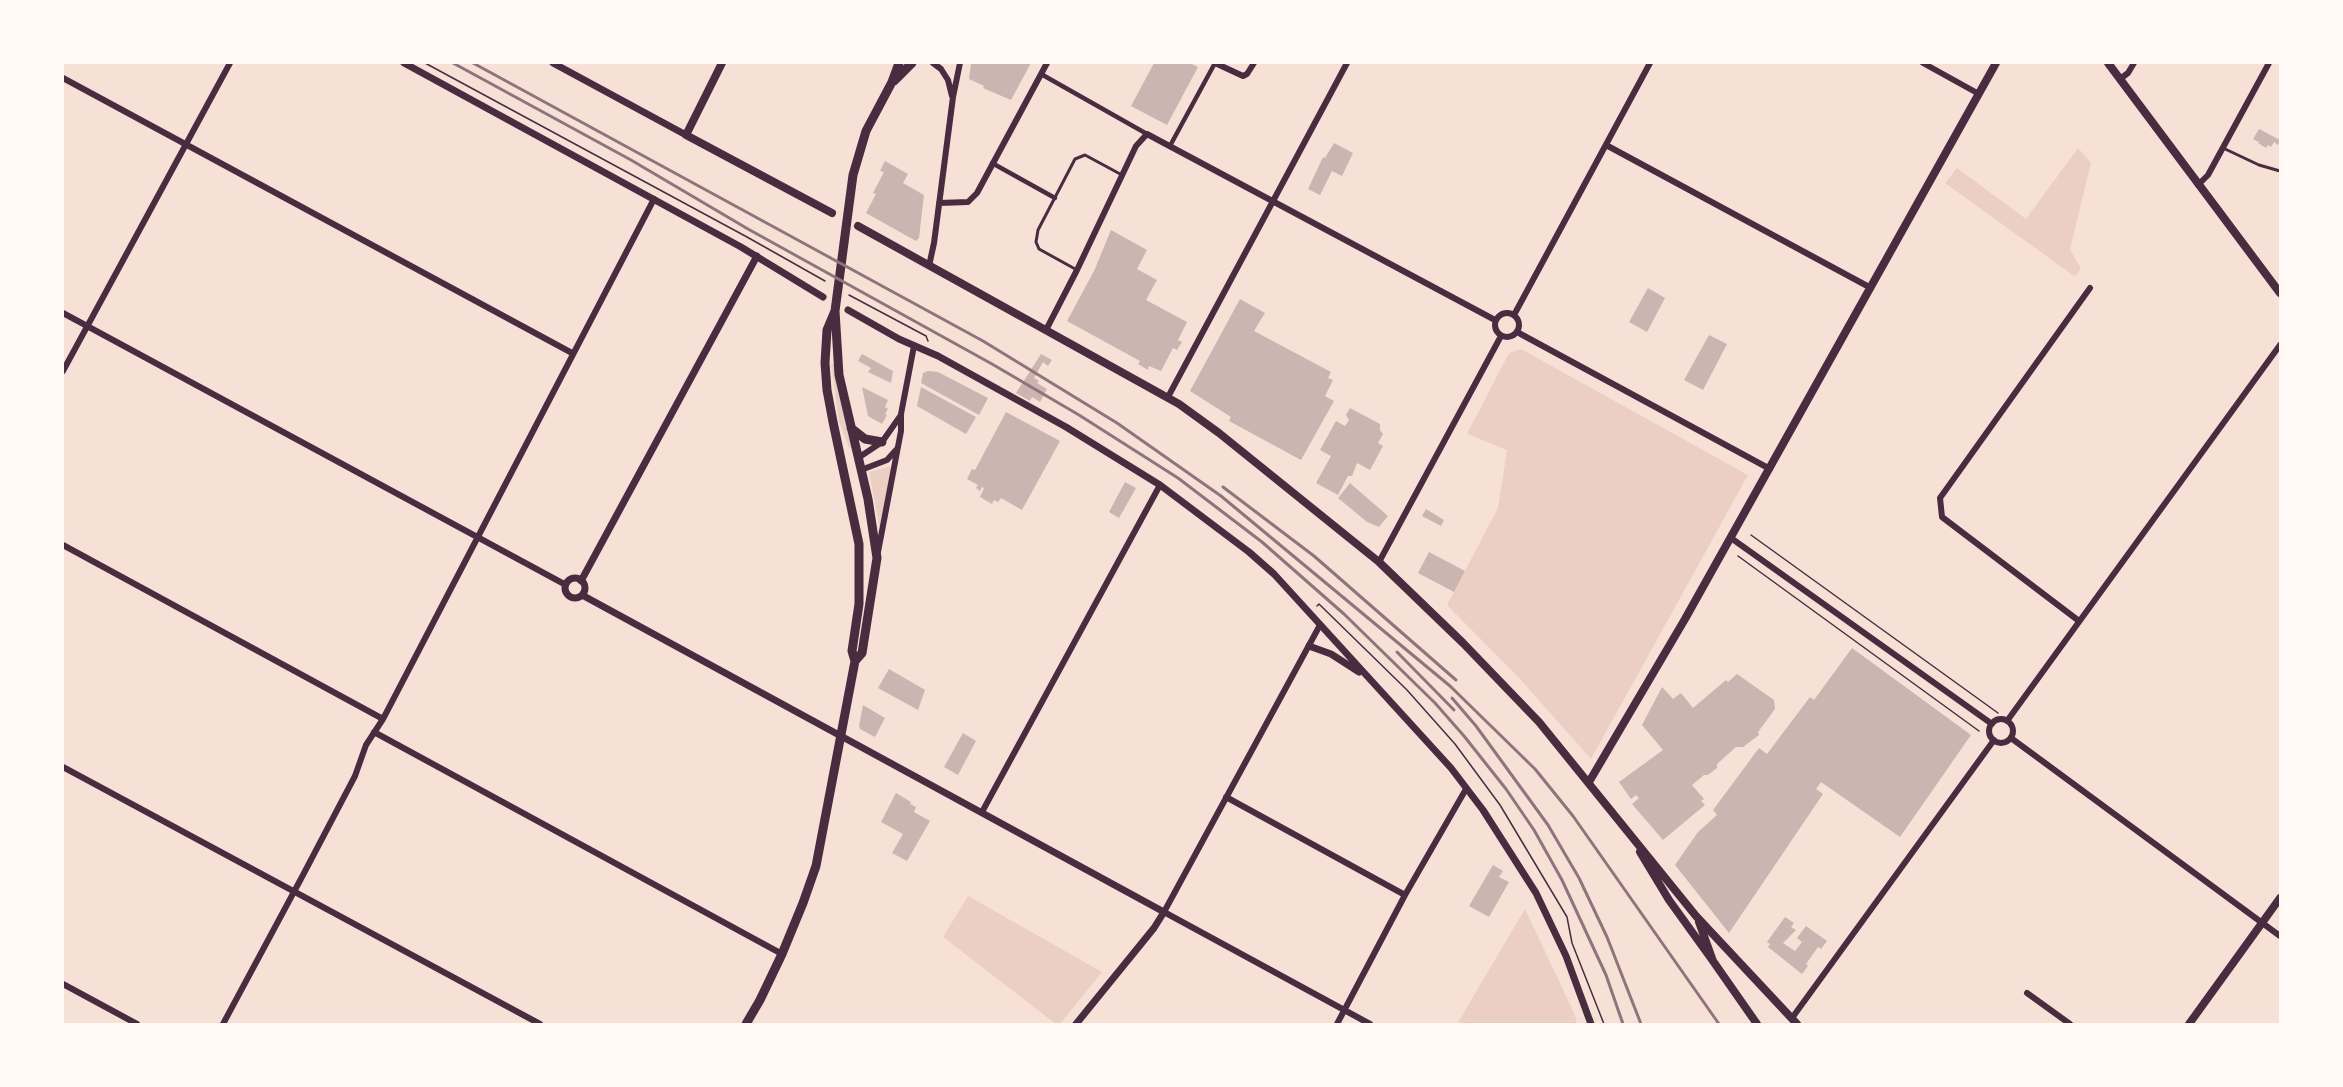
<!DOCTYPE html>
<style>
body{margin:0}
#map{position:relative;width:2343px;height:1087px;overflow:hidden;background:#f7e1d7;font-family:Jost,sans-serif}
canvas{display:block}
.frame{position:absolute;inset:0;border:64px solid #fffaf5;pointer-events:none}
</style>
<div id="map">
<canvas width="2343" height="1087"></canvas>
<div class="frame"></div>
</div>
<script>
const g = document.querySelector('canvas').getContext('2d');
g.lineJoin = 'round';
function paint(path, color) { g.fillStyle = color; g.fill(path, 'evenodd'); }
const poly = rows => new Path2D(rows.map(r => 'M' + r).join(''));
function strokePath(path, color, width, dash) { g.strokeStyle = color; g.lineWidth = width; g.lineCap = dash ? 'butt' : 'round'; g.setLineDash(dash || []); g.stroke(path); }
const green = poly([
 [2078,148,2091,163,2070,249,2081,269,2074,276,1945,183,1957,168,2026,219],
 [1521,349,1748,475,1591,759,1520,679,1447,605,1498,508,1507,450,1467,434,1509,353],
 [831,364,834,364,851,448,849,448,839,421],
 [890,466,891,471,880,529,869,472],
 [968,896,1102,972,1060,1024,1056,1024,943,937],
 [1525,909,1575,1015,1577,1024,1457,1024]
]);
const building = poly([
 [971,63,1031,63,1011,100,983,88,984,86,969,79],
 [1154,63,1190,63,1198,67,1167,125,1131,106],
 [2259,129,2280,140,2278,145,2274,142,2271,147,2268,145,2266,148,2258,143,2259,142,2253,139],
 [1334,143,1353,153,1342,176,1332,171,1320,195,1308,189,1323,157,1325,158],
 [885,161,908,174,903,183,924,195,919,238,916,241,866,213,876,194,873,193,884,172,880,171],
 [1111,230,1147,250,1137,269,1157,280,1146,300,1187,322,1178,340,1182,342,1177,350,1173,348,1161,371,1149,366,1148,370,1138,364,1140,361,1067,321,1094,271],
 [1648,288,1665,298,1647,332,1629,322],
 [1240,299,1265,313,1254,331,1331,372,1328,378,1333,380,1325,396,1334,401,1301,460,1229,421,1231,417,1190,391],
 [1709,335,1727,344,1703,390,1684,380],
 [862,354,893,371,891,383,868,372,871,368,858,361],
 [1041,354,1052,360,1048,366,1043,362,1034,378,1039,381,1037,383,1047,389,1040,402,1032,397,1030,401,1016,393],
 [928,371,938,372,988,398,979,415,921,383,923,373],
 [862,387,888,400,885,407,888,409,885,414,887,415,882,424,868,416],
 [921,387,976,417,966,434,917,406],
 [1350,408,1380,424,1380,430,1383,434,1378,443,1383,446,1370,470,1357,463,1352,476,1348,476,1338,495,1316,483,1331,456,1320,450,1336,421,1345,426,1349,420,1346,415],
 [1006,412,1060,441,1022,510,1001,498,998,502,994,500,992,504,980,497,984,488,982,487,980,491,976,488,978,485,967,479,972,469,975,470],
 [1125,482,1136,488,1119,518,1109,512],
 [1350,483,1388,516,1379,527,1367,522,1338,498],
 [1426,509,1444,520,1441,526,1422,516],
 [1429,552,1465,571,1454,592,1418,573],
 [1852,648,1971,735,1900,837,1821,782,1816,789,1823,794,1729,933,1675,865,1698,832,1717,815,1713,810,1759,748,1767,754,1810,697,1814,700],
 [889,669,925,690,918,710,878,688],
 [1737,674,1774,700,1775,709,1758,732,1759,735,1743,747,1736,747,1717,764,1717,768,1708,775,1704,775,1692,785,1704,799,1701,801,1705,805,1663,840,1632,804,1639,798,1636,795,1631,799,1619,782,1663,750,1642,725,1662,687,1673,699,1681,693,1693,708,1726,680,1728,682],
 [863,705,885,718,875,737,860,729,859,726],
 [963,733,976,741,958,775,944,767],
 [896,793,911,802,910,804,916,807,914,812,930,821,907,861,892,853,903,834,881,822],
 [1493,865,1503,871,1499,877,1509,882,1489,917,1469,906],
 [1785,917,1794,923,1791,927,1796,930,1783,943,1795,951,1802,942,1797,938,1806,926,1827,941,1821,949,1818,947,1806,964,1808,966,1802,974,1768,947,1770,944,1767,942]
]);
const path = poly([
 [425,63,747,237,825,281],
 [849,295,926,336,928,341],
 [1751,535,1998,713],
 [1738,556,1979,731],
 [1317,606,1319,604,1407,690,1455,744,1500,805,1567,917,1572,943,1604,1024]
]);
const service = poly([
 [2223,148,2259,165,2280,171],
 [1077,270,1039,249,1036,242,1038,230,1075,159,1085,155,1122,175]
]);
const pedestrian = poly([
 [1041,74,1147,134],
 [1171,144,1215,63],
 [992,163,1055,198]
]);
const minor = poly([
 [933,63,941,69,948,80,952,96],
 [1215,63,1243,76,1247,74,1254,63],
 [1923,63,1979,94],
 [63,78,572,353],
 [2120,79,2128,73,2134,63],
 [1606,145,1871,288],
 [2198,185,2208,175,2269,63],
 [939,203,968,202,977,193,1047,63],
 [929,266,934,243,953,97,960,63],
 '1495 325a12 12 0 1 1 24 0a12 12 0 1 1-24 0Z',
 [63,313,566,585],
 [1514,315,1650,63],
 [1046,330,1077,270,1136,146,1147,134,1495,320],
 [1517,332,1770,469],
 [63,371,230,63],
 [1168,397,1347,63],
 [858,458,882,442,901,415],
 [861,470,887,460,896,450],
 [1731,538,1992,724],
 [63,545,383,719],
 [878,552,901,431,901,414,914,346],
 [1379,562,1501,336],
 [2079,621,1942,517,1940,498,2090,288],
 [1320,625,1164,912,1370,1024],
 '1989 731a12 12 0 1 1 24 0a12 12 0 1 1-24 0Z',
 [2007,721,2280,345],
 [374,732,782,954],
 [2011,738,2280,936],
 [63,767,540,1024],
 [1226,797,1405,895],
 [982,812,1160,485],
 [63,984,137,1024],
 [2027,993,2070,1024],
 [1792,1018,1994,740],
 [223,1024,303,875,355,776,366,745,383,719,654,199],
 [1337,1024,1405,895,1466,789]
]);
const tertiary = poly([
 [404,63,741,247,823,297],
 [553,63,686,135],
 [848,310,899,339,938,356,1066,427,1160,485,1249,552,1274,574,1451,768,1483,810,1536,893,1566,956,1591,1024],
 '565 588a10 10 0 1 1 20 0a10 10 0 1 1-20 0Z',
 [581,581,757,256],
 [582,595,1164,912,1154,928,1076,1024],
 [1309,646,1331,654,1359,672]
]);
const secondary = poly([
 [722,63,686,135,832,213],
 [2108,63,2280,293],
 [858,226,1179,404,1219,433,1379,562,1463,643,1539,722,1696,916,1797,1024],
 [1589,782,1685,619,1996,63],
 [1640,852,1669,900,1713,961],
 [1699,922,1713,961,1757,1024],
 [2189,1024,2280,898]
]);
const primary = poly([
 [894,81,912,63],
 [851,428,865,439,882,442],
 [855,661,862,653,877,558,868,499,839,375,835,311,853,175,866,131,892,82,899,63],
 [746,1024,760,1000,782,954,803,903,816,866,855,661,852,651,859,604,859,544,833,422,827,390,825,363,827,330,835,311]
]);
const rail = poly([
 [453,63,631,160,748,229,992,364,1079,415,1178,478,1262,542,1344,614,1435,703,1464,736,1506,789,1534,830,1562,880,1606,975,1623,1024],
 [473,63,983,341,1117,423,1221,496,1450,686,1535,769,1573,816,1719,1024],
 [1223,487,1314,556,1456,680],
 [1397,652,1454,710],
 [1452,698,1476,726,1548,825,1579,878,1607,937,1641,1024]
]);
paint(green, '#ebcfc5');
paint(building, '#ccb4b1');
strokePath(path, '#4a2c40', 1.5);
strokePath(service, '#4a2c40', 3);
strokePath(pedestrian, '#4a2c40', 4.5);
strokePath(minor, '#4a2c40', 6);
strokePath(tertiary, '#4a2c40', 7);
strokePath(secondary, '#4a2c40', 8);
strokePath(primary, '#4a2c40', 9);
strokePath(rail, '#8f747c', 3);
</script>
